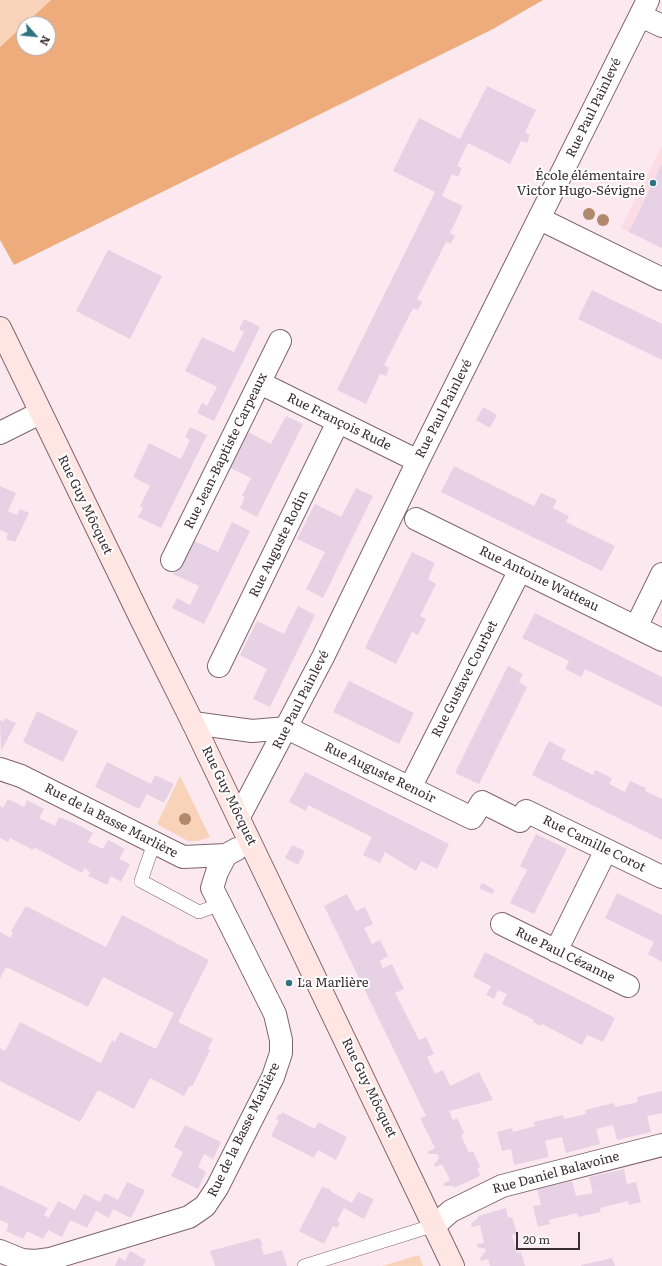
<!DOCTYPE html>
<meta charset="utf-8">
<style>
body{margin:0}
#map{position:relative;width:662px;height:1266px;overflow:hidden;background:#fce9ef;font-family:Literata,serif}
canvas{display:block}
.north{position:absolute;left:16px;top:16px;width:40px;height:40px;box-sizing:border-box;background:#fff;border:1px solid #b0abad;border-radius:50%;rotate:117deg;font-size:11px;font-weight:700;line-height:16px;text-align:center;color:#3a2e32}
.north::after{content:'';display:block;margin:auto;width:14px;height:18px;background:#2d7380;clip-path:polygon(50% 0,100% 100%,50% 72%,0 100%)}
.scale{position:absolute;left:516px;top:1232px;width:64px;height:18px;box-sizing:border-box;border:2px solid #3a2e32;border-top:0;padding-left:5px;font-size:12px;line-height:14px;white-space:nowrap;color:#3a2e32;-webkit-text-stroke:3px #fff;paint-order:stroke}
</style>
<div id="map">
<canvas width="662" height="1266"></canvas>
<div class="north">N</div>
<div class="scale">20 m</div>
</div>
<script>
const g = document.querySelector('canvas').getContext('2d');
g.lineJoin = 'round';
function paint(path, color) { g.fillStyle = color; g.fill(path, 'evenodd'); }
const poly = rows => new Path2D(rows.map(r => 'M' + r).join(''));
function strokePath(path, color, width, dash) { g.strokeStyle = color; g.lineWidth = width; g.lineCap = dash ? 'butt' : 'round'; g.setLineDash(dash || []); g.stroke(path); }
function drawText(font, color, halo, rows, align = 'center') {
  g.font = font + ' Literata,serif'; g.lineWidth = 4; g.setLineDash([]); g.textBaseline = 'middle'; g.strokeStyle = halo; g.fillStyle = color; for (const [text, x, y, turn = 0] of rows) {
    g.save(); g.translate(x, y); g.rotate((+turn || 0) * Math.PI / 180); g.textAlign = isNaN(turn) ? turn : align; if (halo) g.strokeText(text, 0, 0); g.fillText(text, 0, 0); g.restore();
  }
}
const built = poly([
 [662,146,662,248,621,228]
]);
const green = poly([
 [0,0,51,0,0,47],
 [180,776,210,837,198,841,188,841,157,824],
 [419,1255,423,1266,382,1266]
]);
const forest = poly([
 [51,0,543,0,493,29,14,265,0,240,0,47,24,25,24,48,48,48,48,24,25,24]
]);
const building = poly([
 [487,86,536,110,525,132,530,135,527,143,521,141,510,164,468,143,457,166,462,168,458,177,452,174,442,196,463,206,450,233,455,236,451,244,446,242,417,299,422,302,418,310,413,308,384,365,389,368,386,376,380,374,366,404,337,390,435,192,393,171,419,118,460,139],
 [662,164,662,248,629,232],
 [108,250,162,276,130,339,76,311],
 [592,290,662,324,662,360,578,319],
 [244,319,260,327,214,421,197,413,202,403,207,406,217,387,185,371,202,337,234,352,244,332,239,329],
 [483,407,497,415,490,428,476,420],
 [286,416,303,424,257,517,240,508,245,497,242,496,251,478,226,466,244,430,271,444],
 [190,427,207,435,161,528,138,517,143,508,140,506,150,486,133,477,149,443,181,459,190,440,185,437],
 [454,466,534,506,541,493,557,500,553,508,569,516,566,522,615,546,602,571,441,492],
 [0,486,16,493,8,511,17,515,20,509,29,513,15,542,6,539,8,533,0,530],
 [356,488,373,496,323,598,306,589,325,552,297,539,315,504,341,517],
 [232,522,250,531,204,624,172,608,177,598,190,605,199,586,173,574,190,539,218,552],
 [412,552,435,563,428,579,436,584,420,616,426,619,418,635,412,632,396,664,365,648],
 [298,606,315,615,270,707,253,699,267,669,240,655,257,621,284,634],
 [535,613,662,677,662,707,585,669,581,677,565,669,569,661,522,638],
 [508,666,523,674,519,682,527,687,479,784,455,773],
 [349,681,414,713,399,744,333,712],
 [37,711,78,731,63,762,23,742],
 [5,718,16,723,1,751,0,720,3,722],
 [549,741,566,750,561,759,593,775,595,770,612,778,609,784,625,792,630,781,646,788,645,791,662,799,662,840,532,775],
 [107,762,151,784,155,775,174,784,164,803,147,794,139,809,95,787],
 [305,772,449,844,437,869,421,861,416,871,385,852,380,863,363,855,372,837,308,805,306,811,289,802],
 [8,799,24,807,27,800,44,809,39,818,55,826,59,817,76,824,93,833,88,842,103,849,108,840,125,849,119,859,130,864,121,882,111,876,107,885,88,876,90,872,84,868,82,873,34,847,33,850,10,838,8,842,0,838,0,806,3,808],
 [536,834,567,849,534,914,510,903,527,870,520,866],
 [292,845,305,851,298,865,285,858],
 [482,883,495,890,492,894,479,888],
 [617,893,662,915,662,962,648,954,654,942,605,918],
 [347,894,356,911,365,907,373,924,364,928,372,944,380,940,388,956,380,961,383,968,392,964,396,973,404,989,395,993,419,1040,426,1037,434,1054,427,1057,435,1074,443,1070,450,1086,479,1072,493,1100,449,1111,453,1120,457,1118,464,1133,461,1135,469,1153,473,1151,480,1167,477,1168,480,1176,454,1188,453,1186,444,1186,443,1184,450,1180,442,1164,435,1167,434,1165,439,1158,438,1154,429,1154,427,1152,435,1148,420,1118,426,1116,324,906],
 [26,906,106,947,122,915,209,960,178,1022,213,1039,208,1049,210,1050,192,1087,190,1085,184,1096,150,1078,134,1109,98,1090,80,1122,0,1081,0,1048,5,1051,20,1022,101,1063,112,1040,115,1042,120,1032,156,1049,174,1013,103,977,88,1007,6,967,0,979,0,932,11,938,13,932,11,931],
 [485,952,615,1018,603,1042,587,1035,582,1045,542,1024,541,1026,533,1022,534,1020,502,1004,507,994,498,990,494,999,486,995,491,986,473,977],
 [662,1091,662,1113,647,1116,651,1132,617,1140,613,1125,596,1129,600,1144,566,1153,562,1137,553,1139,545,1141,549,1157,514,1165,511,1149,502,1151,497,1132,512,1128,513,1132,535,1126,534,1122,563,1115,564,1119,586,1114,585,1110,614,1103,615,1107,638,1102,637,1097],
 [282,1112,315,1129,318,1122,347,1137,336,1160,318,1150,314,1158,271,1136,279,1120,276,1119,279,1114,281,1115],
 [185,1125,221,1142,213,1159,204,1154,198,1167,206,1172,198,1189,171,1176,183,1152,174,1147],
 [624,1169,627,1184,636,1182,641,1202,629,1205,628,1201,600,1208,601,1212,578,1217,577,1213,549,1220,550,1224,538,1227,533,1206,541,1205,537,1189,572,1181,576,1196,593,1193,589,1177],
 [127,1182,145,1190,131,1218,113,1209,109,1218,96,1211,87,1228,70,1220,62,1237,48,1230,43,1239,27,1231,23,1239,6,1231,9,1224,0,1220,0,1185,48,1208,44,1215,49,1218,58,1201,75,1210,84,1194,100,1202,105,1193,118,1200],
 [322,1187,331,1189,330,1191,352,1203,358,1192,374,1199,364,1219,344,1208,337,1221,340,1223,337,1228,333,1226,324,1244,299,1231],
 [506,1208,508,1218,512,1217,517,1234,512,1235,517,1253,521,1252,525,1266,490,1266,488,1259,481,1261,480,1258,486,1251,486,1249,477,1247,477,1244,484,1243,480,1225,472,1227,471,1224,478,1218,478,1216],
 [259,1238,263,1245,261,1245,264,1255,282,1250,287,1266,215,1266,210,1251],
 [130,1251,146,1260,143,1266,115,1266,119,1257,125,1261],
 [612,1258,615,1266,581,1266,581,1265]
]);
const lane = poly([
 [154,843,141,881,199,912,221,904],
 [304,1266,435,1225]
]);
const street = poly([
 [641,16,662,26],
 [540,219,662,279],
 [260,383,418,461],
 [0,433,40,413],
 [416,519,662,640],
 [172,560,280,341],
 [636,627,662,574],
 [219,666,338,422],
 [193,723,252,731,287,728],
 [287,728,472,818,482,802,520,821,526,811,662,877],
 [0,769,21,776,183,857,226,855,237,849],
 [410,788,520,570],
 [239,817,323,657,418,461,648,0],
 [502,924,628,986],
 [556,951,606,850],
 [435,1225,451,1211,502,1186,662,1145],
 [0,1251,22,1260,35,1261,50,1259,189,1217,205,1206,217,1188,273,1077,281,1053,281,1040,275,1014,212,888,217,872,226,855]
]);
const secondary = poly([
 [0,328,142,621,193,723,453,1266]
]);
const trees = [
 [589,214],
 [603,220],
 [185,819]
];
const markers = [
 [653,183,4,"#2d7380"],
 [289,983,4,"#2d7380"]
];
const streetNames = [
 ["Rue Paul Painlevé",594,108,-64],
 ["Rue Paul Painlevé",444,409,-63],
 ["Rue François Rude",339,422,26],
 ["Rue Jean-Baptiste Carpeaux",226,451,-64],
 ["Rue Guy Môcquet",85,505,64],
 ["Rue Auguste Rodin",279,544,-64],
 ["Rue Antoine Watteau",539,579,26],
 ["Rue Gustave Courbet",465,679,-63],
 ["Rue Paul Painlevé",301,700,-63],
 ["Rue Auguste Renoir",380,773,26],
 ["Rue Guy Môcquet",229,796,64],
 ["Rue de la Basse Marlière",111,821,27],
 ["Rue Camille Corot",594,844,26],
 ["Rue Paul Cézanne",565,955,26],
 ["Rue Guy Môcquet",369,1088,64],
 ["Rue de la Basse Marlière",244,1130,-64],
 ["Rue Daniel Balavoine",556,1173,-15]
];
const poiNames = [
 ["École élémentaire",645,176],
 ["Victor Hugo-Sévigné",645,191],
 ["La Marlière",297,983,"left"]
];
paint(built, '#fbdce5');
paint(green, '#f8d3b9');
paint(forest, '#eeac7c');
paint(building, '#e7d1e5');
strokePath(lane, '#7f646c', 14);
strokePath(street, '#7f646c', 24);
strokePath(secondary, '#7f646c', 24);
strokePath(lane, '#fff', 13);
strokePath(street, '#fff', 22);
strokePath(secondary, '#ffe6e2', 22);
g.fillStyle = '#b2896c';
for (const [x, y] of trees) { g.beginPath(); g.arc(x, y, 6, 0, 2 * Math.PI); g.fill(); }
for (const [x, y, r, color] of markers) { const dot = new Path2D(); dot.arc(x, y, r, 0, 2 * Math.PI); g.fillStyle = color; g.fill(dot); strokePath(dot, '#fff', 1.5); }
drawText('13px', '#3a2e32', '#fff', streetNames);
drawText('13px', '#3a2e32', '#fff', poiNames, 'right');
</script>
